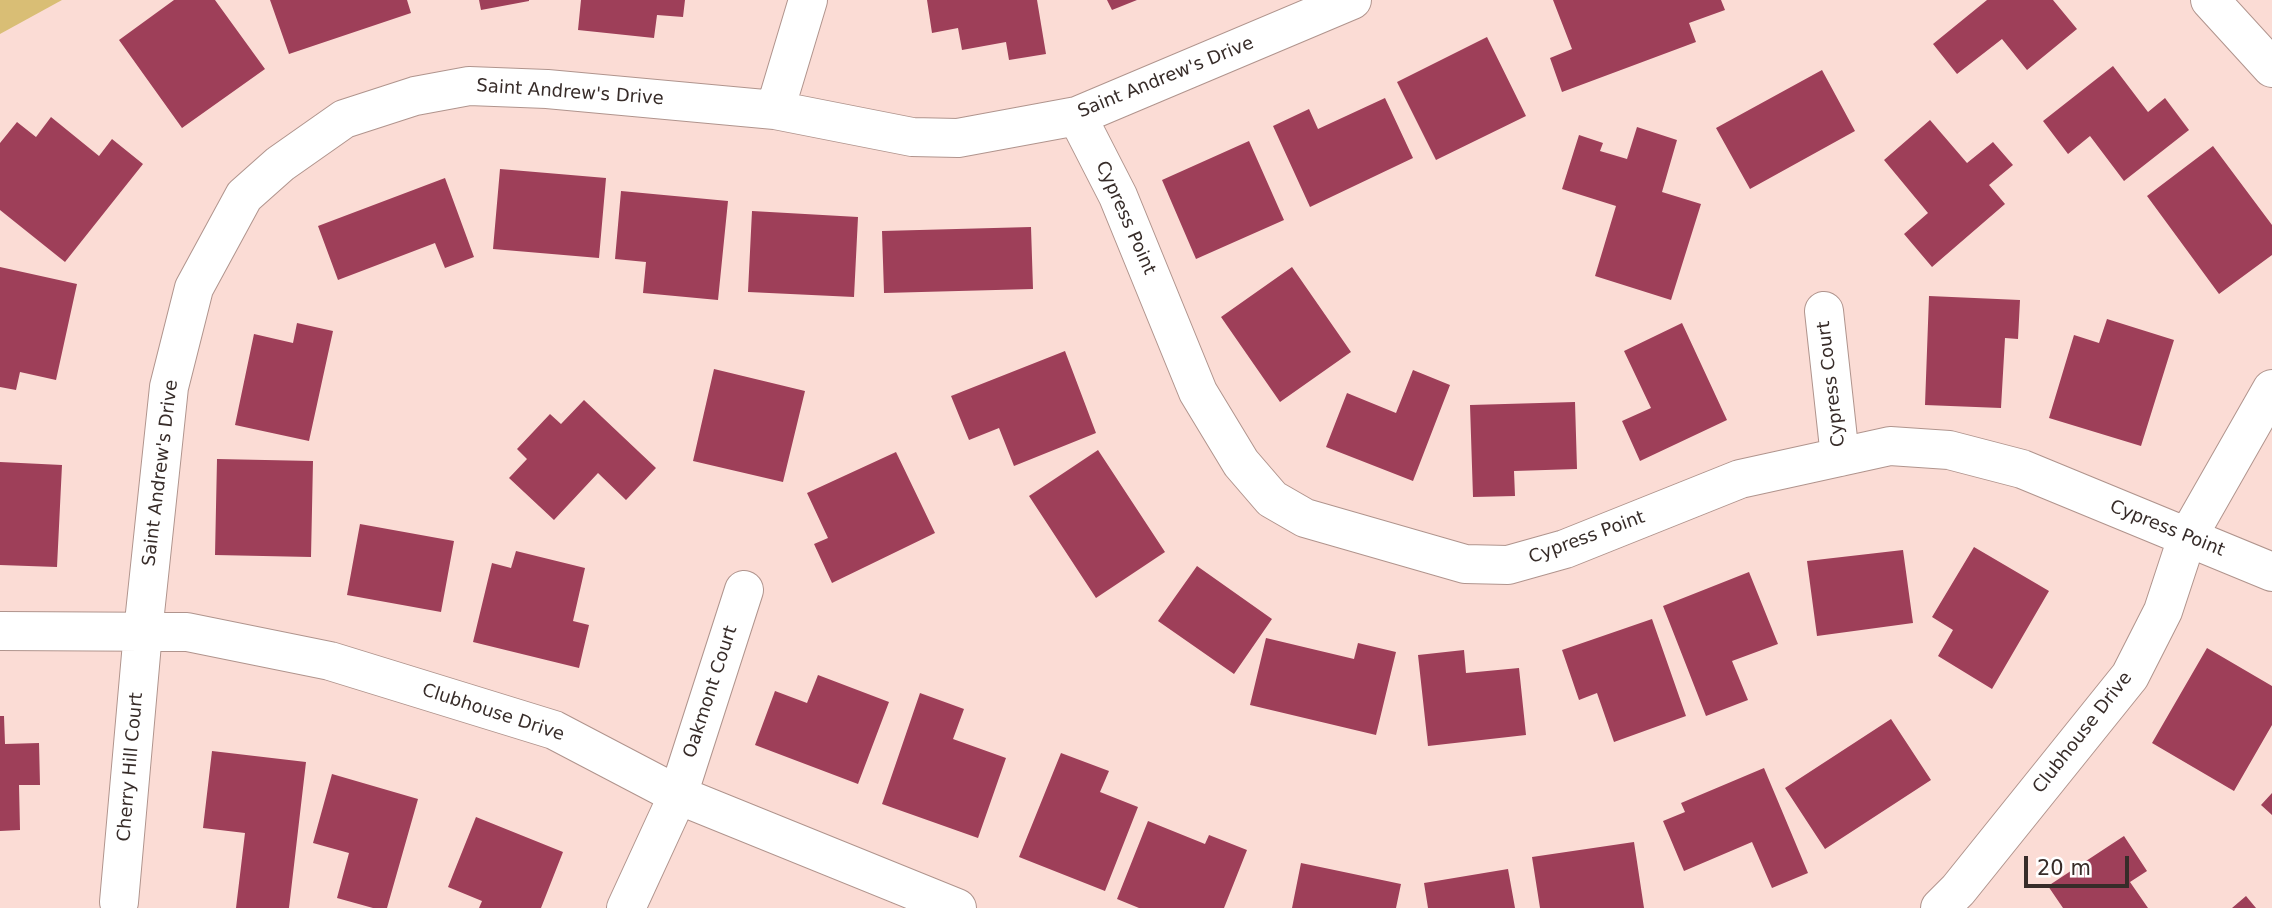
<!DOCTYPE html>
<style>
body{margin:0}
#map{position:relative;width:2272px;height:908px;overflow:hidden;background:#fbdcd5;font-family:"DejaVu Sans",sans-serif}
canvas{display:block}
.scale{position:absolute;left:2024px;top:856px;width:105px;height:32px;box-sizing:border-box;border:4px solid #372c29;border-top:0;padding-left:9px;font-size:21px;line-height:24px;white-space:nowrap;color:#372c29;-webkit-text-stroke:5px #fff;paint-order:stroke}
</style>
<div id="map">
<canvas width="2272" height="908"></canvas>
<div class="scale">20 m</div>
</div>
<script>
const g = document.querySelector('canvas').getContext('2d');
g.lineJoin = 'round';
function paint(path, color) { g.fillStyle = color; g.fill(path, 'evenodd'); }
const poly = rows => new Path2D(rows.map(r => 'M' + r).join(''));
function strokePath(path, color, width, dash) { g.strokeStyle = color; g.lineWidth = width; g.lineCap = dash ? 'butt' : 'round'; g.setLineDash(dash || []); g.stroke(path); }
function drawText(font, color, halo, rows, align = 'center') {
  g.font = font + ' "DejaVu Sans",sans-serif'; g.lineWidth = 7; g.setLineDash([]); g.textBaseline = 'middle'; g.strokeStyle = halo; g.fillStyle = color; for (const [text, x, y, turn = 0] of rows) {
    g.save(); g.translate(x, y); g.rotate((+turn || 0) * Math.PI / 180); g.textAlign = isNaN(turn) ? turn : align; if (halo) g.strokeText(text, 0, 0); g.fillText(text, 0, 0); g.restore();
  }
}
const green = poly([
 [0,0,62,0,0,34]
]);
const building = poly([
 [174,0,215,0,265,69,182,128,119,40],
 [270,0,407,0,411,13,289,54],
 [479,0,529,0,529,1,481,10],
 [581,0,685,0,683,17,657,15,654,38,578,30],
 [927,0,1037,0,1046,54,1009,60,1006,42,962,50,958,28,932,33],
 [1107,0,1137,0,1112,10],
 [1553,0,1721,0,1725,10,1689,23,1696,42,1562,92,1550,58,1572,49],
 [1987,0,2053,0,2077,29,2027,70,2002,39,1957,74,1933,44],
 [1487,37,1526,116,1436,160,1397,82],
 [2113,66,2148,112,2165,98,2189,130,2124,181,2090,136,2068,154,2043,121],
 [1822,70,1855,131,1750,189,1716,128],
 [1385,98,1413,158,1310,207,1273,126,1309,109,1318,129],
 [51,117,99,156,112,139,143,164,65,262,0,210,0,143,17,122,36,137],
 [1930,120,1967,163,1993,142,2013,165,1989,185,2005,204,1932,267,1904,234,1928,213,1884,160],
 [1637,127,1677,140,1662,192,1701,204,1671,300,1595,276,1616,206,1562,189,1579,135,1603,143,1600,151,1627,159],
 [1249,141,1284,220,1196,259,1162,180],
 [2213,146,2272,225,2272,255,2219,294,2147,196],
 [500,169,606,178,599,258,493,249],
 [445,178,474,257,445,268,435,243,338,280,318,226],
 [621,191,728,201,718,300,643,293,646,262,615,259],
 [752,211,858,217,854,297,748,292],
 [1031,227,1033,289,884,293,882,231],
 [0,267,77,284,56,380,20,372,16,390,0,387],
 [1292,267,1351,352,1280,402,1221,317],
 [1929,296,2020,300,2018,339,2005,338,2001,408,1925,405],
 [2107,319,2174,340,2141,446,2049,418,2074,335,2099,343],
 [297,323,333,331,309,441,235,425,254,334,293,343],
 [1682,323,1727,420,1640,461,1622,421,1651,408,1624,351],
 [1065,351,1096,433,1014,466,999,428,969,440,951,396],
 [714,369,805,391,783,482,693,461],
 [1413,370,1450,385,1413,481,1326,447,1347,393,1396,413],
 [584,400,656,468,626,500,598,473,554,520,509,478,527,459,517,449,550,414,561,424],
 [1575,402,1577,469,1514,471,1515,496,1473,497,1470,405],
 [1098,450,1165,552,1096,598,1029,496],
 [896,452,935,533,832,583,814,544,828,538,807,493],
 [217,459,313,461,311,557,215,555],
 [0,462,62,465,57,567,0,565],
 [360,524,454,541,441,612,347,595],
 [1974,547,2049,591,1992,689,1938,656,1953,630,1932,617],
 [1903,550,1913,623,1817,636,1807,561],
 [516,551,585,568,573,621,589,625,579,668,473,642,492,563,511,568],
 [1197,566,1272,619,1234,674,1158,621],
 [1749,572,1778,644,1732,661,1748,700,1706,716,1663,606],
 [1652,619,1686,716,1614,742,1597,693,1579,700,1562,650],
 [1266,638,1354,659,1358,643,1396,652,1376,735,1250,705],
 [2207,648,2272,686,2272,725,2234,791,2152,743],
 [1464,650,1466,673,1519,668,1526,735,1428,746,1418,655],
 [818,675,889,702,858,784,755,745,775,691,807,703],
 [920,693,964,709,953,739,1006,758,978,838,882,804],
 [0,716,4,716,5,744,39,743,40,785,19,785,20,830,0,831],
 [1891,719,1931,780,1825,849,1785,788],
 [212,751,306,762,289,908,236,908,245,833,203,828],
 [1061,753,1109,771,1100,792,1138,807,1105,891,1019,857],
 [1764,768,1808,873,1772,888,1752,842,1684,871,1663,821,1685,812,1681,803],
 [332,774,418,799,387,908,373,908,337,898,349,853,313,843],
 [2272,793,2272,815,2261,805],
 [476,817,563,852,541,908,479,908,482,901,448,887],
 [1148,821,1205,844,1209,835,1247,850,1224,908,1139,908,1117,899],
 [2124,836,2147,871,2130,882,2148,908,2063,908,2048,886],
 [1634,842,1644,908,1540,908,1532,857],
 [1301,863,1401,884,1396,908,1292,908],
 [1508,869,1515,908,1428,908,1424,883],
 [2246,896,2256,908,2232,908]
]);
const street = poly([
 [2210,0,2272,68],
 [775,110,808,0],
 [1077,116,1118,196,1198,392,1241,463,1272,499,1305,518,1465,564,1508,565,1565,549,1740,479,1890,446,1949,450,2022,469,2272,572],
 [1824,311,1840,457],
 [0,631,187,632,330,661,554,730,678,795,957,908],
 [119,902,143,632,169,387,194,288,244,196,280,164,344,119,415,96,469,86,547,89,775,110,912,137,958,138,1077,116,1352,0],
 [626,908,678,795,744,590],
 [1940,908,1958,890,2130,676,2163,611,2187,538,2272,389]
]);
const streetNames = [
 ["Saint Andrew's Drive",1166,78,-22],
 ["Saint Andrew's Drive",570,93,4],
 ["Cypress Point",1125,218,66],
 ["Cypress Court",1832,384,-97],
 ["Saint Andrew's Drive",161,473,-83],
 ["Cypress Point",2167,529,22],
 ["Cypress Point",1587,538,-20],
 ["Oakmont Court",711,692,-72],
 ["Clubhouse Drive",493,713,18],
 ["Clubhouse Drive",2083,733,-52],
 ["Cherry Hill Court",131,767,-85]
];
paint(green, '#d9be75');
paint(building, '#9e3f59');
strokePath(street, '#b0948d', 40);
strokePath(street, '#fff', 38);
drawText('18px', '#372c29', '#fff', streetNames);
</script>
